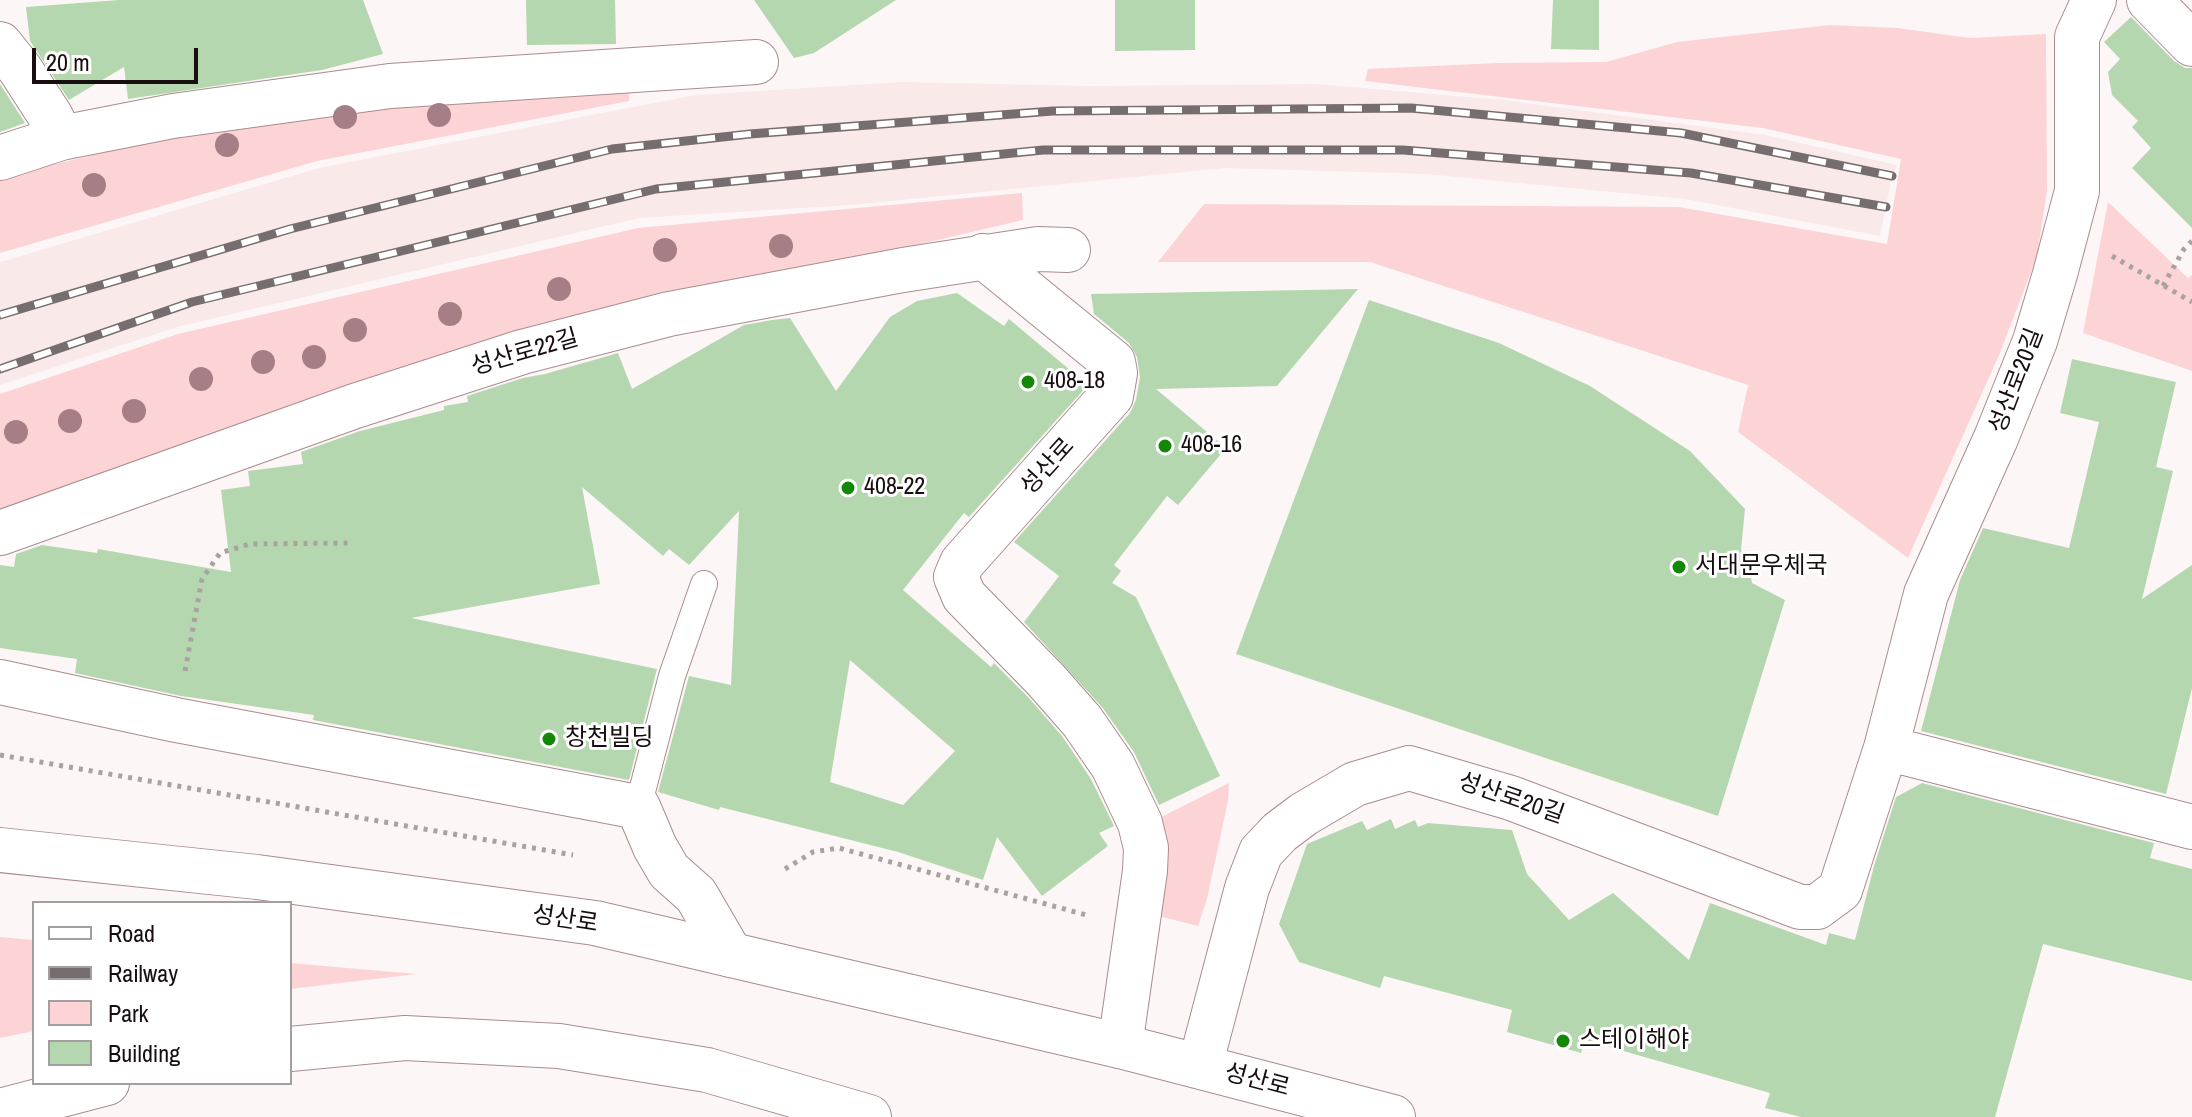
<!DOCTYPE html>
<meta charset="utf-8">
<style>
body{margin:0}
#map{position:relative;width:2192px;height:1117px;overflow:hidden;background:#fdf6f7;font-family:"Archivo Narrow",sans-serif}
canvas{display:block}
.legend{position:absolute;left:32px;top:901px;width:260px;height:184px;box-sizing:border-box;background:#fff;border:2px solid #a39f9f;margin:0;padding:10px 14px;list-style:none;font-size:24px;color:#180e0f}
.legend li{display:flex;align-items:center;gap:16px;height:40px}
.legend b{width:40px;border:2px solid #a39f9f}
.scale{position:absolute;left:32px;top:48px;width:166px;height:36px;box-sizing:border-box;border:4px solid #180e0f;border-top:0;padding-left:10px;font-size:24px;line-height:28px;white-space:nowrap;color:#180e0f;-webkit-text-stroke:6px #fff;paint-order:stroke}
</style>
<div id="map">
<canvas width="2192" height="1117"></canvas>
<ul class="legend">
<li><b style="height:10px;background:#fff"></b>Road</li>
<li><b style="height:10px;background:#766d6e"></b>Railway</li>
<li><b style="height:22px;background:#fdd4d6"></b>Park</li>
<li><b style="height:22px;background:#b5d7b0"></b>Building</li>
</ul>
<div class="scale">20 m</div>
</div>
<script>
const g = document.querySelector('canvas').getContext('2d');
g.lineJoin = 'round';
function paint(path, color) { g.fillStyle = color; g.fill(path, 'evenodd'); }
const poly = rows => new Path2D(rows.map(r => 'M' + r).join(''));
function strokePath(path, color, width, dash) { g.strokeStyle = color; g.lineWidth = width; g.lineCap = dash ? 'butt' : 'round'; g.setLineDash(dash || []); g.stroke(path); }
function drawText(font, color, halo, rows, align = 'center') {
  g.font = font + ' "Archivo Narrow","Noto Sans KR",sans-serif'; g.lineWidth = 6; g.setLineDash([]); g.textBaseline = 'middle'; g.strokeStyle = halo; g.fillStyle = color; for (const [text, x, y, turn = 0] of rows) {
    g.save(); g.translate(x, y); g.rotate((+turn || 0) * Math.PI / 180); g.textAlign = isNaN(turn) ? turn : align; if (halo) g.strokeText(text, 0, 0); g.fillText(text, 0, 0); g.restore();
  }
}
const built = poly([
 [902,82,1088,86,1315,84,1503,100,1765,135,1897,165,1892,176,1880,236,1685,199,1426,174,1225,168,851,205,639,218,177,327,0,385,0,262,319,168,695,95]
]);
const green = poly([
 [1830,25,1897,28,1970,38,2046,34,2047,191,2037,256,2000,353,1908,558,1738,432,1748,385,1370,262,1158,262,1204,204,1679,207,1887,244,1901,159,1763,128,1365,81,1368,69,1496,63,1606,62,1677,42],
 [630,85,629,101,317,161,0,253,0,179,30,170,242,120],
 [1022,193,1023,220,518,338,0,516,0,394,178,334,638,228],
 [2108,202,2188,278,2192,275,2192,371,2083,333],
 [1229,783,1228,801,1207,899,1198,926,1155,915,1157,819],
 [0,937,34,940,34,1031,0,1038],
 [290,963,417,974,290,989]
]);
const building = poly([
 [119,0,363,0,383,54,322,70,128,99,124,67,69,100,30,41,26,7],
 [526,0,615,0,616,44,527,45],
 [754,0,896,0,814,53,794,58],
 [1115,0,1195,0,1195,50,1115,51],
 [1553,0,1599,0,1599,50,1551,49],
 [2131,17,2174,61,2185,68,2192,68,2192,228,2132,168,2151,148,2132,127,2138,121,2112,95,2108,72,2120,59,2104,42],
 [0,84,25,123,0,132],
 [1358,289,1277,386,1156,389,1226,448,1178,505,1167,496,1114,565,1121,571,1112,583,1136,597,1220,776,1159,805,1134,752,1102,707,1024,622,1059,576,1014,542,1130,413,1136,400,1140,377,1137,357,1129,343,1094,314,1091,294],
 [957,293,1004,326,1009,319,1088,385,969,517,964,513,903,590,991,667,994,663,1028,697,1062,736,1091,779,1114,826,1099,833,1108,846,1042,896,997,837,983,880,898,852,720,807,719,810,658,792,689,676,731,685,739,511,689,565,669,549,663,556,582,487,600,584,411,618,657,669,629,780,313,720,314,715,181,696,75,673,77,659,0,648,0,565,14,567,16,554,42,545,97,553,98,549,231,572,221,490,250,486,248,471,303,464,301,452,360,431,444,410,444,406,468,402,467,396,523,378,545,374,618,353,632,389,744,325,772,320,790,318,836,391,890,317,917,301],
 [850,660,955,751,903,805,830,782],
 [1369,300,1499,343,1590,386,1690,451,1745,509,1741,550,1748,562,1752,583,1785,600,1718,816,1236,654],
 [2072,359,2176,382,2156,467,2173,471,2142,599,2192,565,2192,688,2166,794,1921,731,1960,580,1983,528,2069,548,2099,422,2060,413],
 [1922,783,2154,843,2150,858,2192,869,2192,981,2043,944,1995,1117,1801,1117,1765,1108,1770,1093,1585,1040,1581,1053,1507,1032,1512,1010,1384,976,1380,988,1299,962,1279,924,1307,844,1362,821,1367,830,1391,819,1395,829,1415,820,1418,827,1428,823,1512,830,1527,874,1569,920,1613,893,1689,960,1710,903,1826,945,1829,933,1855,940,1874,866,1896,797]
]);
const path = poly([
 [2112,256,2192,302],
 [2163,286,2184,249,2192,241],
 [185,671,202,579,220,553,250,544,349,543],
 [0,755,573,855],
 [785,869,813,852,839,848,1090,916]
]);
const lane = poly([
 [638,807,672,676,704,584]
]);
const street = poly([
 [2149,0,2192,44],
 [0,44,20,69,51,117,61,138],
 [0,158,61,138,173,116,390,86,756,62],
 [983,256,1113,362,1115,373,1111,396,962,563,956,577,964,596,1046,680,1082,721,1113,766,1140,823,1146,848,1145,871,1120,1046],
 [0,533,355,406,522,352,669,314,903,270,1038,249,1068,250],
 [0,682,176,720,638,807,655,847,669,871,696,895,731,955],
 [1886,748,2192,827],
 [1200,1066,1247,888,1261,852,1280,832,1304,814,1355,784,1409,768,1511,798,1800,907,1817,907,1840,890,1886,748,1926,594,1996,438,2035,341,2055,274,2077,191,2077,37,2094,0]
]);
const primary = poly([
 [0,850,257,877,595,923,1120,1046,1393,1117],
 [290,1049,405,1038,559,1046,707,1070,869,1117],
 [0,1111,107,1083]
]);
const rail = poly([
 [0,315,290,229,612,149,750,134,1053,111,1411,108,1681,133,1892,176],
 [0,369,192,302,656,189,1043,150,1403,150,1691,173,1886,207]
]);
const trees = [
 [439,115],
 [345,117],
 [227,145],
 [94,185],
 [781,246],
 [665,250],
 [559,289],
 [450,314],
 [355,330],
 [314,357],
 [263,362],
 [201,379],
 [134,411],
 [70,421],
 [16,432]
];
const markers = [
 [1028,382,8,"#138807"],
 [1165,446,8,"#138807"],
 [848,488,8,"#138807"],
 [1679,567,8,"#138807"],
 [549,739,8,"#138807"],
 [1563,1041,8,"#138807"]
];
const streetNames = [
 ["성산로22길",525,353,-16],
 ["성산로20길",2017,381,-69],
 ["성산로",1048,467,-48],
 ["성산로20길",1511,799,19],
 ["성산로",565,920,9],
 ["성산로",1257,1081,15]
];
const poiNames = [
 ["408-18",1044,382],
 ["408-16",1181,446],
 ["408-22",864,488],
 ["서대문우체국",1695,567],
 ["창천빌딩",565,739],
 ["스테이해야",1579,1041]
];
paint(built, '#f9e9e9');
paint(green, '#fdd4d6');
paint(building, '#b5d7b0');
strokePath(lane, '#a98c8e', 28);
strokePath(street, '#a98c8e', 46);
strokePath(primary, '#a98c8e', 46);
strokePath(path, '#a9a1a2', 5, [4, 6]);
strokePath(lane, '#fff', 26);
strokePath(street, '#fff', 44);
strokePath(primary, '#fff', 44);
strokePath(rail, '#766d6e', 9);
strokePath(rail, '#fff', 6, [18]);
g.fillStyle = '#a57f85';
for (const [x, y] of trees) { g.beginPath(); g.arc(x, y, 12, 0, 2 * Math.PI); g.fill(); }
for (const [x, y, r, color] of markers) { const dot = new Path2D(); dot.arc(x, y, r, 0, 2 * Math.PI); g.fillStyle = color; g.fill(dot); strokePath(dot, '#fff', 3); }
drawText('24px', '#180e0f', '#fff', streetNames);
drawText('24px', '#180e0f', '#fff', poiNames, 'left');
</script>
